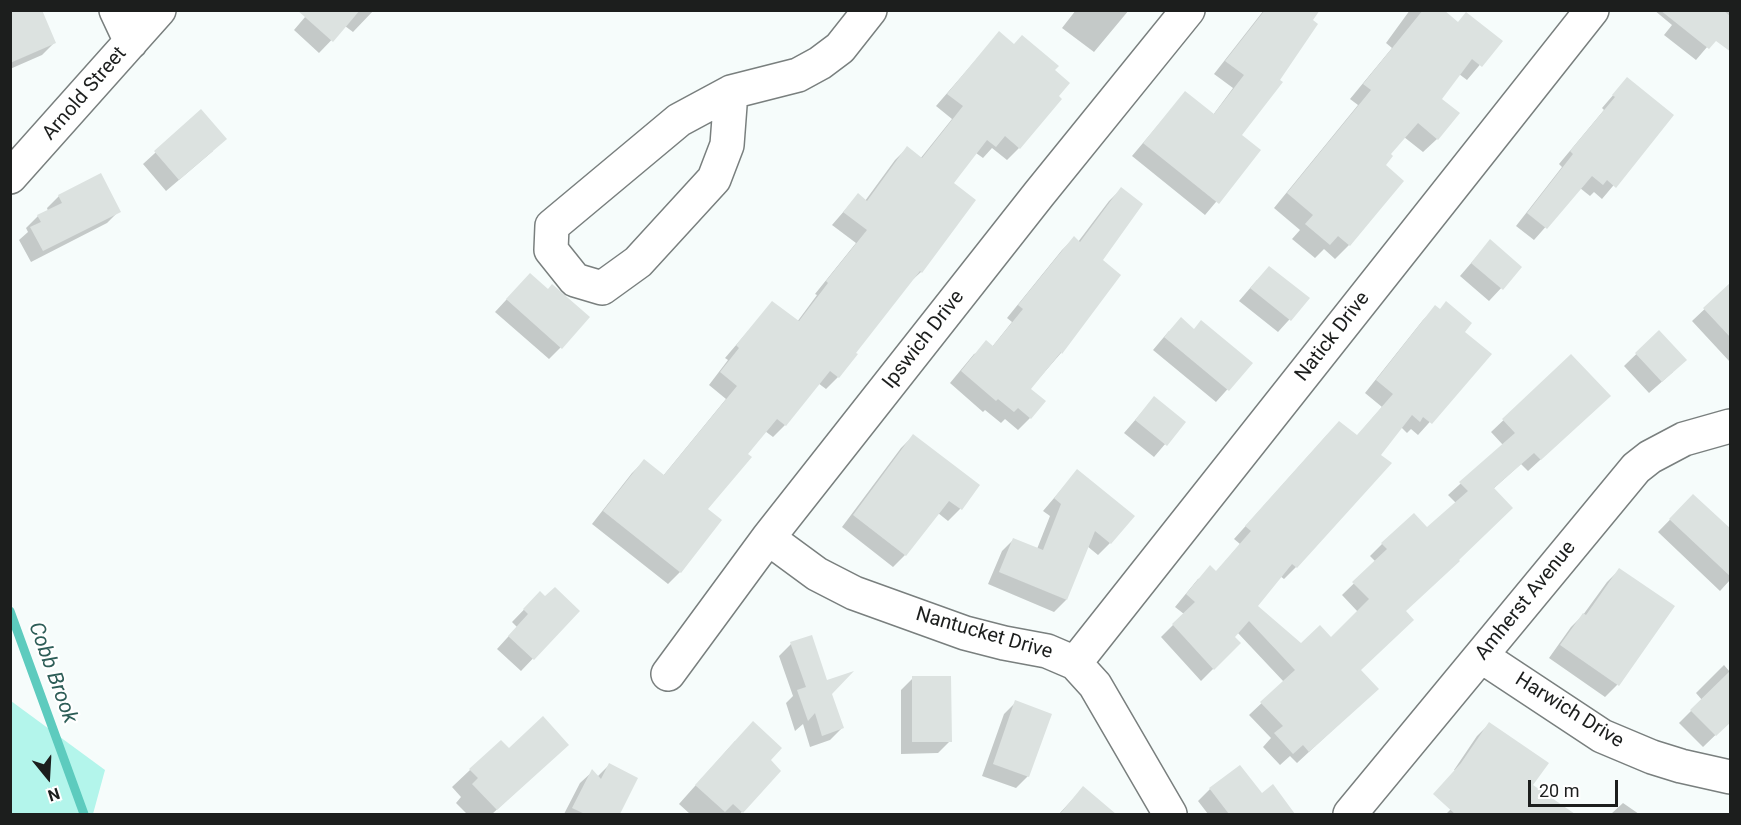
<!DOCTYPE html>
<style>
body{margin:0}
#map{position:relative;width:1741px;height:825px;overflow:hidden;background:#f6fcfb;font-family:Roboto,sans-serif}
canvas{display:block}
.frame{position:absolute;inset:0;border:12px solid #1c1e1d;pointer-events:none}
.north{position:absolute;left:18px;top:747px;width:60px;height:60px;-webkit-text-stroke:4px #fff;paint-order:stroke;rotate:162deg;font-size:16px;font-weight:700;line-height:24px;text-align:center;color:#1c1e1d}
.north::after{content:'';display:block;margin:auto;width:21px;height:27px;background:#1c1e1d;clip-path:polygon(50% 0,100% 100%,50% 72%,0 100%)}
.scale{position:absolute;left:1528px;top:780px;width:90px;height:27px;box-sizing:border-box;border:3px solid #1c1e1d;border-top:0;padding-left:8px;font-size:18px;line-height:21px;white-space:nowrap;color:#1c1e1d;-webkit-text-stroke:4px #fff;paint-order:stroke}
</style>
<div id="map">
<canvas width="1741" height="825"></canvas>
<div class="frame"></div>
<div class="north">N</div>
<div class="scale">20 m</div>
</div>
<script>
const g = document.querySelector('canvas').getContext('2d');
g.lineJoin = 'round';
function paint(path, color) { g.fillStyle = color; g.fill(path, 'evenodd'); }
const poly = rows => new Path2D(rows.map(r => 'M' + r).join(''));
function strokePath(path, color, width, dash) { g.strokeStyle = color; g.lineWidth = width; g.lineCap = dash ? 'butt' : 'round'; g.setLineDash(dash || []); g.stroke(path); }
function drawText(font, color, halo, rows, align = 'center') {
  g.font = font + ' Roboto,sans-serif'; g.lineWidth = 4.5; g.setLineDash([]); g.textBaseline = 'middle'; g.strokeStyle = halo; g.fillStyle = color; for (const [text, x, y, turn = 0] of rows) {
    g.save(); g.translate(x, y); g.rotate((+turn || 0) * Math.PI / 180); g.textAlign = isNaN(turn) ? turn : align; if (halo) g.strokeText(text, 0, 0); g.fillText(text, 0, 0); g.restore();
  }
}
const green = poly([
 [11,701,105,770,93,814,11,814]
]);
const shadow = poly([
 [10,10,54,43,42,55,10,69],
 [311,10,374,10,353,32,345,26,319,53,294,30],
 [1076,10,1129,10,1094,52,1062,28],
 [1264,10,1298,10,1240,135,1259,151,1205,215,1132,156,1185,93,1213,115,1233,88,1214,74],
 [1410,10,1441,10,1457,23,1500,41,1467,80,1459,74,1440,99,1437,139,1423,152,1404,137,1389,154,1349,245,1335,259,1324,249,1315,258,1292,239,1300,230,1274,208,1358,105,1350,99,1392,48,1386,43],
 [1654,10,1730,10,1730,20,1696,60,1664,35,1672,25],
 [999,33,1019,148,1007,160,992,148,983,158,976,153,952,183,921,272,909,283,854,353,838,377,826,389,818,383,785,425,773,437,765,431,706,509,680,572,668,584,592,524,632,473,644,461,663,476,726,399,709,385,728,360,725,358,772,303,797,322,817,295,815,294,856,243,832,225,858,195,865,201,895,160,907,148,920,159,952,119,936,106],
 [1627,79,1672,116,1602,199,1594,192,1590,196,1580,188,1534,240,1516,226,1562,167,1559,164,1604,110,1602,108],
 [201,111,213,151,166,191,143,164],
 [1121,189,1101,260,1119,275,1061,353,1029,390,1030,418,1018,430,1005,419,1001,423,985,410,983,412,950,383,974,354,992,347,1012,322,1007,318,1062,250,1074,238,1078,242,1109,201],
 [59,196,119,211,107,223,31,262,19,240,28,232,26,228,38,216,48,211,47,208],
 [1490,241,1520,268,1489,301,1460,276],
 [1257,280,1308,299,1278,332,1239,301],
 [518,287,561,347,549,359,495,312],
 [1728,287,1730,290,1730,362,1692,321],
 [1435,308,1490,355,1418,435,1411,429,1407,433,1401,427,1379,455,1389,464,1296,567,1284,579,1280,576,1256,606,1301,645,1331,639,1358,612,1342,595,1376,562,1370,556,1382,544,1427,529,1456,503,1448,495,1503,445,1491,432,1571,356,1597,408,1528,471,1521,464,1493,489,1404,612,1359,670,1377,689,1297,763,1290,756,1280,765,1263,747,1271,738,1249,715,1284,682,1237,632,1233,637,1239,643,1201,681,1161,637,1184,614,1175,607,1198,579,1216,572,1240,544,1234,539,1327,435,1356,437,1382,407,1365,393,1423,320],
 [1169,331,1251,363,1216,402,1153,350],
 [1659,332,1673,372,1649,393,1624,366],
 [1154,398,1184,422,1154,457,1124,433],
 [913,436,978,485,960,509,948,521,938,513,905,555,893,567,842,527,901,448],
 [1077,471,1110,543,1098,555,1087,546,1066,600,1054,612,988,584,1002,551,1014,539,1037,549,1050,516,1043,511],
 [1693,496,1730,532,1730,580,1720,591,1658,532],
 [1619,570,1617,685,1605,697,1549,658,1571,627,1583,615,1607,582],
 [540,593,545,598,578,611,521,671,497,649,517,627,512,622],
 [791,644,831,694,842,728,830,740,810,747,803,724,795,731,786,703,793,696,779,656],
 [1724,665,1730,672,1730,721,1703,747,1679,723,1702,700,1696,693],
 [913,678,950,741,938,753,901,754,901,690],
 [1016,702,1028,776,1016,788,982,776,1004,714],
 [1489,724,1511,809,1454,770,1477,736],
 [735,741,769,761,779,771,740,814,690,814,679,804],
 [509,750,549,762,492,814,467,814,456,803,461,797,452,787,470,770],
 [609,765,636,779,618,814,564,814,580,783,592,772,597,777],
 [1083,788,1108,810,1104,814,1059,814],
 [1210,789,1261,795,1289,809,1284,814,1208,814,1198,801],
 [1463,797,1483,814,1446,814],
 [1623,803,1639,814,1611,814]
]);
const stream = poly([
 [10,611,84,814]
]);
const building = poly([
 [10,10,42,10,56,43,10,63],
 [297,10,360,10,333,42],
 [1265,10,1320,10,1313,20,1318,24,1280,80,1283,82,1242,135,1261,150,1219,204,1143,143,1185,91,1214,114,1244,75,1225,61],
 [1423,10,1444,10,1458,22,1466,12,1503,41,1482,67,1472,59,1442,99,1460,113,1438,140,1418,123,1391,154,1393,156,1386,165,1404,181,1379,211,1350,246,1338,236,1330,245,1305,224,1313,215,1287,193,1371,90,1363,84],
 [1660,10,1723,10,1731,17,1731,52,1716,41,1709,49],
 [999,31,1014,44,1022,35,1059,66,1055,70,1070,83,1059,96,1062,99,1020,149,1005,136,996,147,987,140,954,183,976,200,922,273,920,271,856,353,858,354,839,378,830,371,786,426,777,419,748,454,752,457,708,509,722,520,681,573,603,511,644,459,664,475,737,386,720,372,739,348,736,345,772,301,799,321,828,283,826,281,867,230,843,212,858,193,867,201,907,146,922,158,963,106,947,94],
 [1627,77,1674,115,1616,188,1607,180,1603,185,1592,176,1547,229,1527,213,1573,154,1570,151,1615,97,1612,95],
 [201,109,227,139,179,180,154,151],
 [101,173,121,212,43,251,30,227,41,222,37,215,62,203,58,195],
 [1121,187,1143,204,1103,260,1121,275,1062,354,1061,352,1031,389,1046,401,1031,419,1018,408,1014,412,998,399,996,401,961,371,986,340,993,346,1023,309,1018,305,1074,236,1080,242],
 [1490,239,1522,267,1503,290,1471,263],
 [1269,266,1310,298,1291,321,1250,288],
 [530,273,548,289,552,284,590,317,562,349,506,299],
 [1731,282,1731,338,1703,308],
 [1446,301,1472,323,1465,332,1492,354,1432,424,1423,417,1420,422,1412,415,1381,455,1392,463,1297,568,1292,564,1258,606,1301,643,1320,625,1331,637,1369,599,1352,582,1387,549,1381,543,1414,513,1427,527,1468,491,1459,482,1515,433,1502,419,1571,354,1611,396,1541,460,1534,453,1494,488,1513,508,1459,560,1460,561,1406,611,1414,620,1361,670,1379,689,1309,752,1303,745,1293,754,1274,733,1283,726,1260,702,1295,670,1249,621,1235,637,1241,643,1214,670,1172,624,1195,602,1186,594,1210,565,1216,571,1251,531,1245,526,1339,421,1357,435,1393,394,1376,380,1435,305,1440,309],
 [1181,317,1194,329,1201,320,1253,363,1229,391,1164,337],
 [1659,330,1687,360,1662,382,1635,353],
 [1154,396,1186,422,1167,446,1135,420],
 [913,434,980,485,962,510,949,501,906,556,853,515],
 [1077,469,1135,516,1111,544,1095,531,1067,600,999,572,1013,538,1043,550,1061,504,1054,498],
 [1693,494,1731,529,1731,577,1669,519],
 [1619,568,1675,606,1619,686,1560,645,1583,613,1586,615],
 [555,587,580,611,534,660,508,636,528,614,523,609,540,591,545,596],
 [812,635,827,680,854,671,832,694,844,728,822,736,815,713,808,721,797,690,806,687,790,642],
 [1731,670,1731,722,1716,736,1690,710],
 [912,676,951,676,952,742,912,742],
 [1015,700,1052,714,1029,777,993,764],
 [543,716,569,745,497,810,472,784,478,778,469,769,501,740,509,748],
 [753,721,782,748,771,760,781,771,743,813,733,804,725,812,695,785],
 [1489,722,1549,763,1533,785,1575,814,1455,814,1433,794,1461,763],
 [609,763,638,778,620,814,585,814,572,808,592,769,601,779],
 [1240,765,1262,793,1273,784,1295,814,1229,814,1209,788],
 [1083,786,1116,814,1060,814]
]);
const minor = poly([
 [116,10,131,42],
 [731,92,727,145,714,179,638,262,602,288,575,280,551,250,552,226,679,120,731,92,798,75,820,63,840,48,870,10],
 [10,177,159,10],
 [768,538,817,574,854,593,965,633,1004,643,1047,651,1075,663,1095,685,1170,814],
 [1481,656,1602,736,1652,757,1681,766,1730,777],
 [1075,663,1592,10],
 [668,674,768,538,1039,194,1188,10],
 [1350,814,1636,468,1650,457,1684,439,1730,426]
]);
const streetNames = [
 ["Arnold Street",85,94,-49],
 ["Natick Drive",1333,337,-52],
 ["Ipswich Drive",924,340,-52],
 ["Amherst Avenue",1526,601,-51],
 ["Nantucket Drive",984,634,16],
 ["Harwich Drive",1569,711,32]
];
const waterNames = [
 ["Cobb Brook",52,673,70]
];
paint(green, '#b3f5eb');
paint(shadow, '#0003');
strokePath(stream, '#5dcbbe', 9);
paint(building, '#dce2e0');
strokePath(minor, '#797f7e', 36);
strokePath(minor, '#fff', 33);
drawText('20px', '#1c1e1d', '#fff', streetNames);
drawText('italic 21px', '#2d5d57', '#fff', waterNames);
</script>
